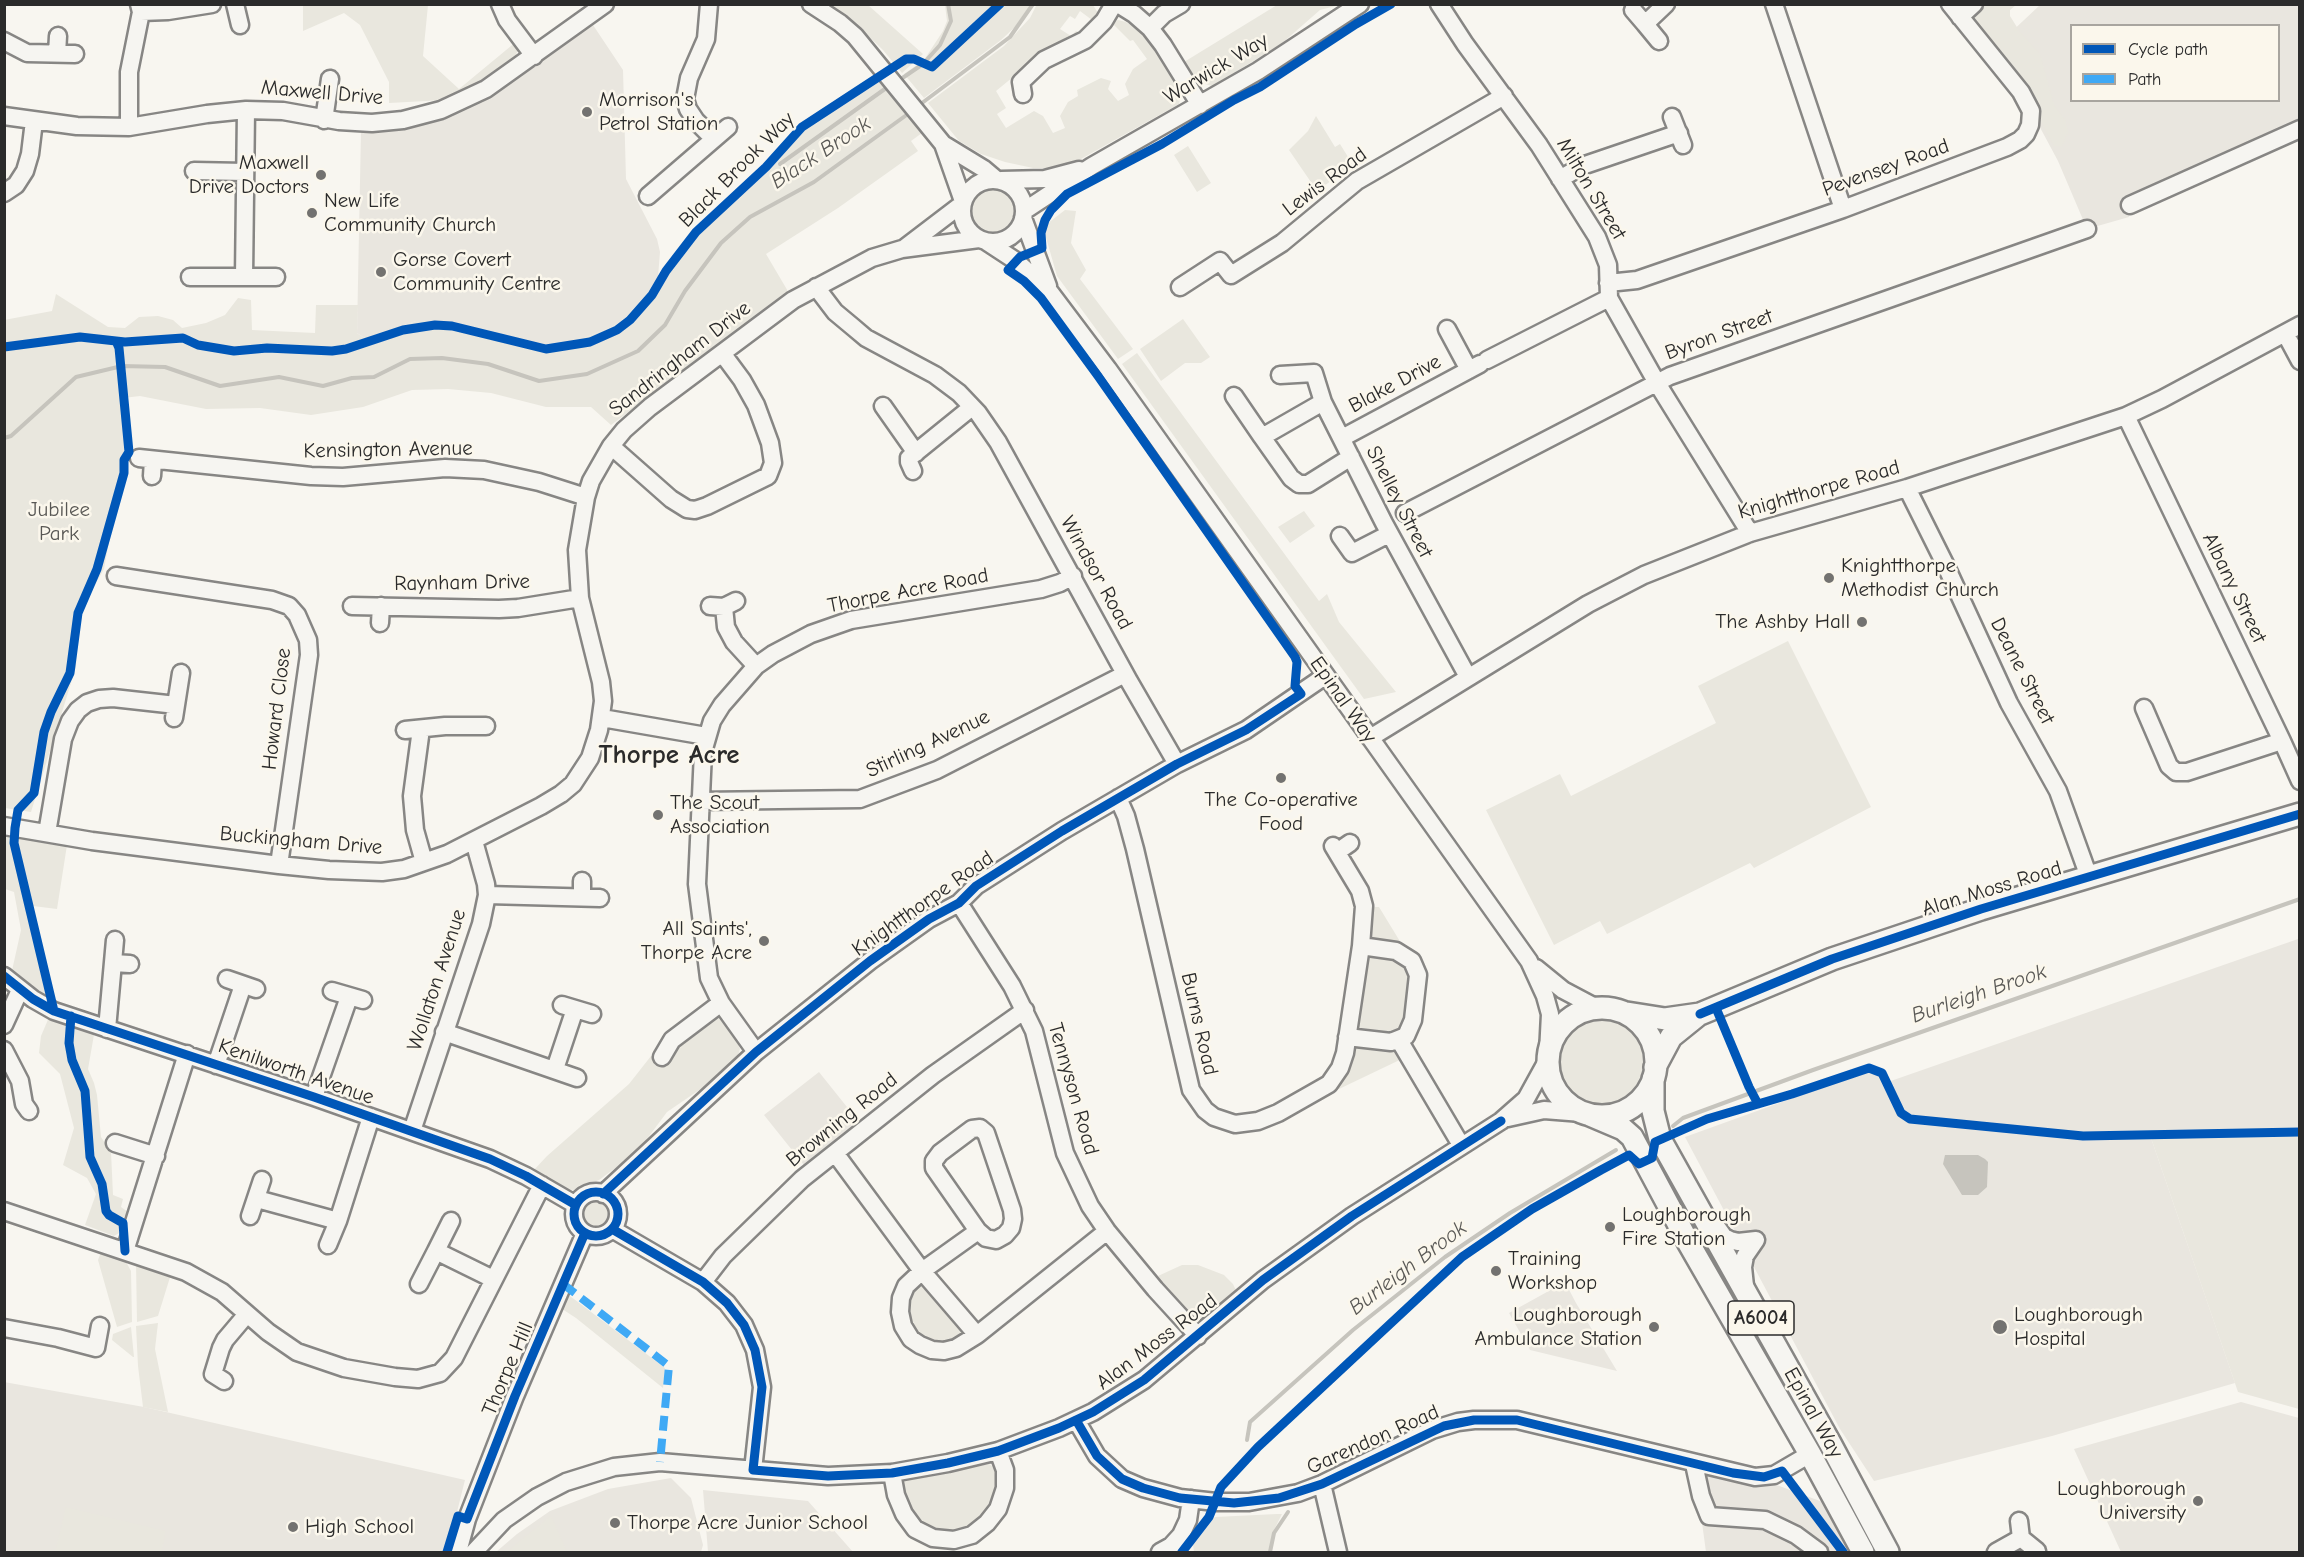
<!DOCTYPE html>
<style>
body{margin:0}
#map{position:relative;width:2304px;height:1557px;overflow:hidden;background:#f8f6f0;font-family:"Comic Neue",sans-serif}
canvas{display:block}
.frame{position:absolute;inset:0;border:6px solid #2b2b2b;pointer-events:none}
.legend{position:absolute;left:2070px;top:24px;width:210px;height:78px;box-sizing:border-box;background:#fbf7ec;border:2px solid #a8a59f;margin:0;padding:8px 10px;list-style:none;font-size:18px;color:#2b2b2b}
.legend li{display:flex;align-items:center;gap:12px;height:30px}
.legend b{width:30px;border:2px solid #a8a59f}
</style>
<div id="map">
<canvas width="2304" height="1557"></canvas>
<div class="frame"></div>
<ul class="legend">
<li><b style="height:8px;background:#0057b8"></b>Cycle path</li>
<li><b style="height:8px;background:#3fa9f5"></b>Path</li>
</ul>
</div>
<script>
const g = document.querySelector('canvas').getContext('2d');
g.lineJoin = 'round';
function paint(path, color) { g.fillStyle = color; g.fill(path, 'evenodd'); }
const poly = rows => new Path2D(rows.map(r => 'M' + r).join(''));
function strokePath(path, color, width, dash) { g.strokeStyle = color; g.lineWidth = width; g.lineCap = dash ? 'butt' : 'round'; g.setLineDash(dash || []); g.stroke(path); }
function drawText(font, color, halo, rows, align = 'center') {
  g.font = font + ' "Comic Neue",sans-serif'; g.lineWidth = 5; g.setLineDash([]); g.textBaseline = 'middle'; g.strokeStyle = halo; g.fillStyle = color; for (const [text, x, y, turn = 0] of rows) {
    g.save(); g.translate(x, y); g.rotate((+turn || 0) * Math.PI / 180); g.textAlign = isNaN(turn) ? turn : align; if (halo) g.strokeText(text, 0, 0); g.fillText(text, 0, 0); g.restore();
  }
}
const built = poly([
 [2040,5,2299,5,2299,129,2131,205,2129,217,2087,229,2058,161,2021,92,1990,52],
 [2072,26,2278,26,2278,100,2072,100],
 [593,25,623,70,626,179,657,239,660,252,658,277,647,294,624,319,612,327,579,340,554,345,533,343,482,330,416,321,366,339,357,333,361,131,372,123,403,120,534,56,560,47],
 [2298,939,2299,943,2299,1130,2083,1134,1976,1121,1975,1127,2083,1140,2151,1138,2235,1383,2052,1436,1874,1481,1840,1429,1685,1137,1865,1072,1876,1072,1885,1083],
 [819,1072,859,1122,804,1165,764,1115],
 [1565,1282,1576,1303,1617,1371,1530,1350,1509,1313],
 [4,1382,144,1407,465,1480,447,1552,5,1552],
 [2241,1402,2299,1418,2299,1552,2121,1552,2074,1449],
 [1694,1464,1755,1477,1839,1508,1878,1552,1706,1552],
 [671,1478,691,1498,703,1545,701,1552,496,1552,517,1534,550,1511,608,1489],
 [703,1490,808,1501,853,1552,708,1552]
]);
const green = poly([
 [1037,4,1093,5,1098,13,1096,21,1088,31,1092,20,1080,11,1075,19,1070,16,1060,29,1071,36,1076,31,1080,34,1013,77,996,91,1006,108,997,114,1006,128,1034,111,1043,116,1053,133,1065,128,1060,116,1068,102,1078,96,1077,90,1101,78,1111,81,1108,89,1118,101,1129,95,1125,84,1133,69,1147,59,1133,40,1130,41,1112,23,1118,20,1126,22,1145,35,1179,88,1181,94,1179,104,1081,159,1055,168,1033,168,1005,162,981,154,959,141,928,103,1004,46,1030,18],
 [303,5,428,5,423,56,459,89,517,41,518,50,513,62,480,85,445,100,389,103,389,82,360,25,344,13,303,31],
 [830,5,868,5,923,54,902,73,883,50,862,30],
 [945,5,1030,5,1015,27,1001,40,924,98,904,74,924,60,943,31,947,21],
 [1277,5,1339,5,1320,10,1280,45,1212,86,1195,81,1184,62],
 [1982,5,2016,5,2010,10,2010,16,2020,32,2040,54,2054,105,2065,120,2068,132,2062,146,2054,146,2012,68,1977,31,1975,18],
 [875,77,922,133,911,141,918,151,838,208,766,254,789,293,611,425,591,407,546,407,491,393,448,389,412,390,363,407,311,415,260,408,206,409,140,396,123,398,125,455,104,569,82,608,78,627,76,667,31,812,5,808,4,320,52,311,56,294,108,327,125,328,139,317,158,316,173,320,182,328,206,323,225,315,238,298,251,300,252,330,315,333,316,305,358,305,357,333,366,339,416,321,446,321,543,345,579,340,612,327,624,319,647,294,665,266,700,223,770,158,798,127],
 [1316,116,1335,147,1340,144,1353,165,1317,191,1289,150,1308,131],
 [1188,146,1211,183,1197,192,1174,155],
 '969 210a24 24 0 1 1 48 0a24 24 0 1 1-48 0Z',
 [1065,210,1076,211,1071,243,1086,270,1080,279,1133,349,1118,359,1057,276,1043,227],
 [1183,319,1210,357,1201,363,1185,363,1161,381,1140,349],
 [1137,353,1319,601,1327,594,1339,622,1396,692,1364,699,1122,364],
 [1304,511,1315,526,1290,543,1278,527],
 [1788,641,1871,807,1754,868,1750,863,1607,934,1600,921,1554,945,1486,810,1560,774,1571,796,1716,723,1698,686],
 [5,833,67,845,57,909,33,906,56,1003,46,999,11,975,21,930,14,892,5,889],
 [1375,907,1379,907,1412,961,1408,1056,1339,1089,1329,1084,1335,1076,1364,915],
 [719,1014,738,1043,740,1049,737,1058,705,1086,667,1112,641,1147,625,1161,599,1180,573,1190,566,1189,533,1171,547,1156,629,1084,651,1056,667,1056,669,1049],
 [50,1015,64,1020,66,1028,66,1054,84,1096,85,1148,88,1158,97,1178,106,1215,122,1225,121,1232,114,1236,85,1225,96,1194,87,1178,63,1165,74,1128,60,1074,39,1053,41,1036],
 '1554 1063a47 47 0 1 1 94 0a47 47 0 1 1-94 0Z',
 [75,1024,95,1029,88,1069,94,1083,97,1095,101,1137,111,1152,113,1195,123,1199,121,1207,128,1212,123,1218,111,1212,106,1188,90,1147,89,1095,72,1053],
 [2299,1130,2300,1130,2299,1409,2238,1392,2151,1138,2151,1132],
 '573 1214a22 22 0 1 1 44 0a22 22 0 1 1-44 0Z',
 [101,1252,125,1260,131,1271,132,1322,117,1327,98,1260],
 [136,1263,171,1274,158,1316,137,1322],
 [1182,1265,1198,1265,1224,1275,1233,1284,1238,1295,1204,1318,1186,1315,1158,1276],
 [922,1271,977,1335,956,1348,920,1345,901,1298],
 [566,1293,665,1368,663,1388,576,1318,559,1307],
 [158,1323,155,1349,168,1412,143,1407,138,1366,136,1326],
 [131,1327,134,1357,133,1357,112,1340,113,1334],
 [989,1464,994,1467,1005,1489,972,1535,915,1529,892,1473,950,1471],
 [66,1507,166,1531,161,1552,55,1552],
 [1277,1514,1282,1514,1273,1532,1269,1552,1194,1552,1193,1545,1215,1517],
 [551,1516,567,1552,507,1552,522,1539]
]);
const water = poly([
 [1945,1155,1978,1155,1985,1159,1988,1162,1987,1187,1978,1195,1962,1195,1943,1164]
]);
const stream = poly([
 [898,81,923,64,940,45,951,21,948,4],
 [918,106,1010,37,1033,4],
 [780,164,889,86],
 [4,438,11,436,76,377,122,366,165,367,220,386,279,377,323,386,352,378,374,377,410,359,442,358,488,364,539,381,587,374,638,351,665,325,685,291,721,243,750,217,814,182,912,111],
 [1673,1126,1683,1118,1813,1070,2300,899],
 [1247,1440,1250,1422,1353,1330,1445,1257,1510,1213,1616,1150],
 [1270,1552,1274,1533,1288,1512]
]);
const minor = poly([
 [235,4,240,25],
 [500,4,507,20,534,56],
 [709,4,706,39,689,78,685,99,688,109,696,121,714,139],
 [811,4,840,23,855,36,943,144,963,201],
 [1118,4,1134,14,1150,28,1163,45,1200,105],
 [1439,4,1465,44,1539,145,1597,237,1608,265,1609,298,1657,383,1750,533],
 [1774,4,1843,209],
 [1633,10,1645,24,1666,4],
 [141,12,168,11,212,4],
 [1960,17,1974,4],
 [1645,24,1659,41],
 [1150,28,1164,14,1181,4],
 [4,41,27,53,75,54],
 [57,54,58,36],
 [1023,94,1021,82,1044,60,1085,40,1104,21,1114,4],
 [4,116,77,126,129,127,207,114,246,110,283,111,339,121,372,123,403,120,441,110,486,89,605,4],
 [1672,117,1683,145],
 [324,120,330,79],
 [129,127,129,72,141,12,139,4],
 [943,144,984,169,997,180],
 [194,171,245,172],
 [1560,179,1582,166,1679,133],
 '962 211a31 31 0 1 1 62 0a31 31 0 1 1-62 0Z',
 [1001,180,1045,179,1079,170],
 [4,193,16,185,25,171,30,154,34,121],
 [648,196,728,127],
 [2130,205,2300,129],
 [1024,211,1092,166,1258,71,1360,4],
 [1023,218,1048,286],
 [987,242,1016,261,1050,292,1108,369,1529,961,1545,996,1550,1014,1548,1053],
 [903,249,962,204],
 [190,277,276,277],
 [244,277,246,110],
 [1608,283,1637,280,1843,209,2007,147,2020,140,2026,134,2030,125,2031,111,2021,92,1950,4],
 [816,287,835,312,853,327,866,338,935,375,959,393,978,413,998,442,1129,681,1177,764],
 [1180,287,1220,261,1231,275,1282,243,1357,181,1504,96],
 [1447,329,1469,370],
 [2285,333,2300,361],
 [1487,360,1609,298],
 [1280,375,1314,373,1323,402,1384,523,1468,677],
 [1234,396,1262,437],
 [1323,402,1262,437,1291,478,1299,484,1308,484,1351,457],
 [883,406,916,453],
 [2126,416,2282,741,2300,781],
 [1342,438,1480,364],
 [611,446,671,499,687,509,695,510,707,506,768,476,773,463,770,443,756,405,742,380,722,353],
 [139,458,311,476,343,477,445,468,484,470,539,482,586,497],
 [913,471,909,462,909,458,972,407],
 [152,476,153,460],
 [1907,488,1945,564,2009,703,2058,791,2089,877],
 [1405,513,1670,376,2087,229],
 [1340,536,1352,553,1389,534],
 [116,576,272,600,289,606,297,615,308,640,309,655,279,865],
 [352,606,499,609,518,608,580,598],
 [710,606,724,607,736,601],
 [724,607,726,627,734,642,756,666],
 [380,623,381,606],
 [2144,708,2169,766,2176,772,2187,772,2282,741],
 [174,718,181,673],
 [602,718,706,736],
 [421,729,412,796,415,830,424,862],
 [405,730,445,726,486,726],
 [1370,738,1588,604,1644,575,1750,533,1907,488,2126,416,2162,399,2300,325],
 [1118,798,1126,816,1135,849,1191,1090,1205,1110,1214,1117,1235,1124,1258,1121,1278,1113,1329,1084,1340,1068,1345,1053,1361,946,1364,906,1360,891,1333,846],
 [699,801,860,799,937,770,1125,674],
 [4,826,92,841,279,865,329,870,382,872,404,869,447,854,541,806,561,794,573,784,590,758,599,730,603,701,601,682,580,598,577,550,586,497,591,481,611,446,624,430,650,407,793,300,872,258,902,249,979,239],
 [47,833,63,739,70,721,78,710,87,703,99,699,113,698,176,705],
 [1337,852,1350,843],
 [487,895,600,898],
 [582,896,582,881],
 [959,903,1012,986,1034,1031,1065,1153,1090,1206,1107,1231,1155,1289,1198,1336],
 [113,963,130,964],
 [1536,968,1563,990,1597,1008],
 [4,976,33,999,54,1011,314,1097,490,1159,526,1176,576,1205],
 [227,979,256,989],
 [332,991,363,1000],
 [562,1005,592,1014],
 [4,1025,20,990],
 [107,1029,115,940],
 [444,1032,577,1078],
 [1347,1037,1391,1042,1406,1036,1413,1020,1418,975,1412,961,1396,951,1361,946],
 [1399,1040,1461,1145],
 [4,1050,20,1081,24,1104,29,1111],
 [756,1052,721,1003,709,978,697,884,703,752,712,721,722,705,756,666,773,654,811,634,851,620,1041,589,1060,583,1073,576],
 [662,1057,672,1040,721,1003],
 [216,1065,243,985],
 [555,1069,575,1009],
 [314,1097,349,997],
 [1508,1118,1544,1110,1582,1113],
 [980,1128,986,1133,1012,1210,1013,1219,1011,1228,1005,1235,996,1240,986,1238,978,1231,934,1168,934,1161,940,1153,972,1129,980,1128],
 [412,1131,481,924,487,895,486,884,474,841],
 [115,1143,156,1156],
 [835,1153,922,1271,977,1335,1107,1231],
 '574 1214a22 22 0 1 1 44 0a22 22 0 1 1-44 0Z',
 [603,1194,756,1052,870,961,929,919,959,903,976,886,1062,831,1177,764,1246,730,1325,676],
 [257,1199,338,1221],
 [4,1211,186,1272,222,1292,268,1332,297,1352,344,1368,395,1377,418,1379,440,1373,454,1358,542,1185],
 [250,1216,262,1180],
 [451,1221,436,1251,493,1279],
 [1714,1223,1724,1237,1730,1240,1738,1242,1756,1240,1745,1256,1743,1267,1745,1286],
 [612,1229,703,1282,727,1303,744,1325,755,1350,762,1387,753,1470],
 [328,1245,338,1221,371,1117],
 [125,1251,187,1054],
 [703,1282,723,1256,802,1179,933,1075,1025,1010],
 [419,1284,436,1251],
 [4,1328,58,1338,96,1348,100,1326],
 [977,1335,956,1348,944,1351,932,1350,920,1345,911,1339,903,1326,900,1312,901,1298,906,1286,922,1271,978,1231],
 [224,1381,213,1374,221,1348,225,1340,247,1314],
 [1076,1420,1097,1456,1122,1479,1143,1488,1180,1498,1216,1502,1249,1502,1298,1493,1322,1484,1432,1430,1458,1422,1474,1420,1517,1420,1755,1477,1774,1475,1810,1454],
 [1694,1464,1701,1496,1709,1516,1765,1520,1796,1535,1819,1552],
 [892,1473,896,1495,904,1514,915,1529,933,1538,954,1540,972,1535,987,1523,998,1509,1005,1488,1005,1470,998,1451],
 [1322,1484,1338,1552],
 [2019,1521,2021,1538,2037,1551],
 [458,1552,467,1519,515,1396,585,1233],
 [474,1552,504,1520,537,1497,566,1482,614,1467,660,1462,828,1476,892,1473,948,1463,998,1451,1059,1428,1093,1412,1144,1380,1263,1280,1352,1216,1501,1121,1526,1099,1548,1059],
 [1160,1552,1171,1546,1181,1535,1188,1520,1191,1499],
 [1996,1552,2021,1538]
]);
const major = poly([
 '1548 1062a54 54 0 1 1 108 0a54 54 0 1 1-108 0Z',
 [1627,1013,1665,1019,1700,1014,1832,959,1981,909,2300,814],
 [1655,1067,1671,1037,1697,1016],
 [1653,1079,1653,1111,1660,1139,1830,1443,1888,1552],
 [1590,1115,1623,1129,1632,1137,1688,1242,1810,1454,1863,1552]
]);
const quiet = poly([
 [563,1284,669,1366,660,1462]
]);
const cycleway = poly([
 [4,347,80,337,125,342,183,338,198,345,234,351,267,348,332,351,346,349,403,330,435,325,452,326,546,349,590,342,617,330,630,320,652,295,666,271,696,232,766,167,802,127,906,59,914,59,932,67,1000,4],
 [4,976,33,999,54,1011,314,1097,490,1159,526,1176,576,1205],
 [1716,1008,1749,1087,1758,1104],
 [54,1011,14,843,15,828,18,810,34,793,44,732,51,712,70,673,78,613,97,569,124,473,124,460,129,452,119,348,116,341],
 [1700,1014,1832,959,1981,909,2300,814],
 [71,1016,69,1043,72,1060,85,1091,90,1157,102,1184,106,1211,109,1215,123,1223,125,1251],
 '574 1214a22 22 0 1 1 44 0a22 22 0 1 1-44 0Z',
 [603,1194,756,1052,870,961,929,919,959,903,976,886,1062,831,1177,764,1246,730,1301,694,1295,686,1297,662,1295,657,1098,376,1041,298,1024,281,1008,270,1020,257,1042,248,1041,233,1045,220,1051,210,1067,194,1162,144,1234,100,1260,87,1356,24,1391,4],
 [612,1229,703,1282,727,1303,744,1325,755,1350,762,1387,753,1470,828,1476,892,1473,948,1463,998,1451,1059,1428,1093,1412,1144,1380,1263,1280,1352,1216,1501,1121],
 [1076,1420,1097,1456,1122,1479,1143,1488,1180,1498,1234,1503,1279,1498,1322,1484,1444,1426,1474,1420,1517,1420,1733,1473,1764,1477,1782,1471,1843,1552],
 [447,1552,458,1516,467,1519,515,1396,585,1233],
 [1182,1552,1209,1517,1221,1487,1258,1447,1462,1257,1532,1209,1601,1170,1629,1155,1639,1164,1652,1158,1655,1142,1707,1119,1792,1094,1869,1068,1882,1073,1901,1113,1910,1119,2083,1136,2300,1132]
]);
const markers = [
 [587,112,6,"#737270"],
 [321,175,6,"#737270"],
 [312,213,6,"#737270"],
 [381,272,6,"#737270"],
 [1829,578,6,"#737270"],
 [1862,622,6,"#737270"],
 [1281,778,6,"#737270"],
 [658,815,6,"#737270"],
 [764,941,6,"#737270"],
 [1610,1227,6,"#737270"],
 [1496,1271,6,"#737270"],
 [1654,1327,6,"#737270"],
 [2000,1327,8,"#737270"],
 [2198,1501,6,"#737270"],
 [615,1523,6,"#737270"],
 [293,1527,6,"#737270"]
];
const shields = [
 [1761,1318,66]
];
const shieldNames = [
 ["A6004",1761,1318]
];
const streetNames = [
 ["Warwick Way",1216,69,-31],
 ["Maxwell Drive",322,93,5],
 ["Pevensey Road",1886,168,-20],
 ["Black Brook Way",737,170,-45],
 ["Lewis Road",1325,182,-37],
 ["Milton Street",1591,189,59],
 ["Byron Street",1719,335,-20],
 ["Sandringham Drive",680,359,-38],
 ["Blake Drive",1395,384,-28],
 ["Kensington Avenue",388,450,-1],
 ["Knightthorpe Road",1819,490,-16],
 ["Shelley Street",1399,502,63],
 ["Windsor Road",1096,573,61],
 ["Raynham Drive",462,583,-1],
 ["Albany Street",2234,588,64],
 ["Thorpe Acre Road",908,591,-11],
 ["Deane Street",2022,671,63],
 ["Epinal Way",1343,700,55],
 ["Howard Close",277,709,-83],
 ["Stirling Avenue",928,744,-25],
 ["Buckingham Drive",301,841,5],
 ["Alan Moss Road",1992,889,-17],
 ["Knightthorpe Road",923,904,-35],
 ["Wollaton Avenue",437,980,-72],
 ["Burns Road",1199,1024,77],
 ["Kenilworth Avenue",296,1072,19],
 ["Tennyson Road",1073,1089,74],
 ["Browning Road",842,1120,-39],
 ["Alan Moss Road",1157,1342,-37],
 ["Thorpe Hill",508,1369,-67],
 ["Epinal Way",1813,1413,61],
 ["Garendon Road",1373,1440,-24]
];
const poiNames = [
 ["Morrison's",599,100],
 ["Petrol Station",599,124],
 ["Maxwell",309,163,"right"],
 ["Drive Doctors",309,187,"right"],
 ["New Life",324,201],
 ["Community Church",324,225],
 ["Gorse Covert",393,260],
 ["Community Centre",393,284],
 ["Knightthorpe",1841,566],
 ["Methodist Church",1841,590],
 ["The Ashby Hall",1850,622,"right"],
 ["The Co-operative",1281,800,"center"],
 ["Food",1281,824,"center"],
 ["The Scout",670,803],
 ["Association",670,827],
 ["All Saints',",752,929,"right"],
 ["Thorpe Acre",752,953,"right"],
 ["Loughborough",1622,1215],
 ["Fire Station",1622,1239],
 ["Training",1508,1259],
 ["Workshop",1508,1283],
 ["Loughborough",1642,1315,"right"],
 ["Ambulance Station",1642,1339,"right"],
 ["Loughborough",2014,1315],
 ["Hospital",2014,1339],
 ["Loughborough",2186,1489,"right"],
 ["University",2186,1513,"right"],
 ["Thorpe Acre Junior School",627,1523],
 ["High School",305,1527]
];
const parkNames = [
 ["Jubilee",59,510],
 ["Park",59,534]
];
const waterNames = [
 ["Black Brook",821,153,-33],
 ["Burleigh Brook",1979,994,-19],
 ["Burleigh Brook",1408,1268,-37]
];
const districtNames = [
 ["Thorpe Acre",669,755]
];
paint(built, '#e9e6df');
paint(green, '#e9e7de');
paint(water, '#c6c4bd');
strokePath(stream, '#c6c4bd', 4);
strokePath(minor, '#878684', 21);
strokePath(major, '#878684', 26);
strokePath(minor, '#f6f5f1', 16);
strokePath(major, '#f6f5f1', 21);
strokePath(quiet, '#3fa9f5', 8, [15, 8]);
strokePath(cycleway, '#0057b8', 9);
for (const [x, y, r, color] of markers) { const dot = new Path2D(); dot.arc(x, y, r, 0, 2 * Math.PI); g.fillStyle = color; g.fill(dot); strokePath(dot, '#fbf7ec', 2); }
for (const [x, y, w] of shields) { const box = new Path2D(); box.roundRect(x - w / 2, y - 17, w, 34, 4.5); g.fillStyle = '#fbf7ec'; g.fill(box); strokePath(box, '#2b2b2b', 1.5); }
drawText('bold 20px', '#2b2b2b', null, shieldNames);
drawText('21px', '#2b2b2b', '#fbf7ec', streetNames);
drawText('21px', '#2b2b2b', '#fbf7ec', poiNames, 'left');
drawText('21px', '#585754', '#fbf7ec', parkNames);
drawText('italic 22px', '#5a5956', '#fbf7ec', waterNames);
drawText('bold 27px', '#2b2b2b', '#fbf7ec', districtNames);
</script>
